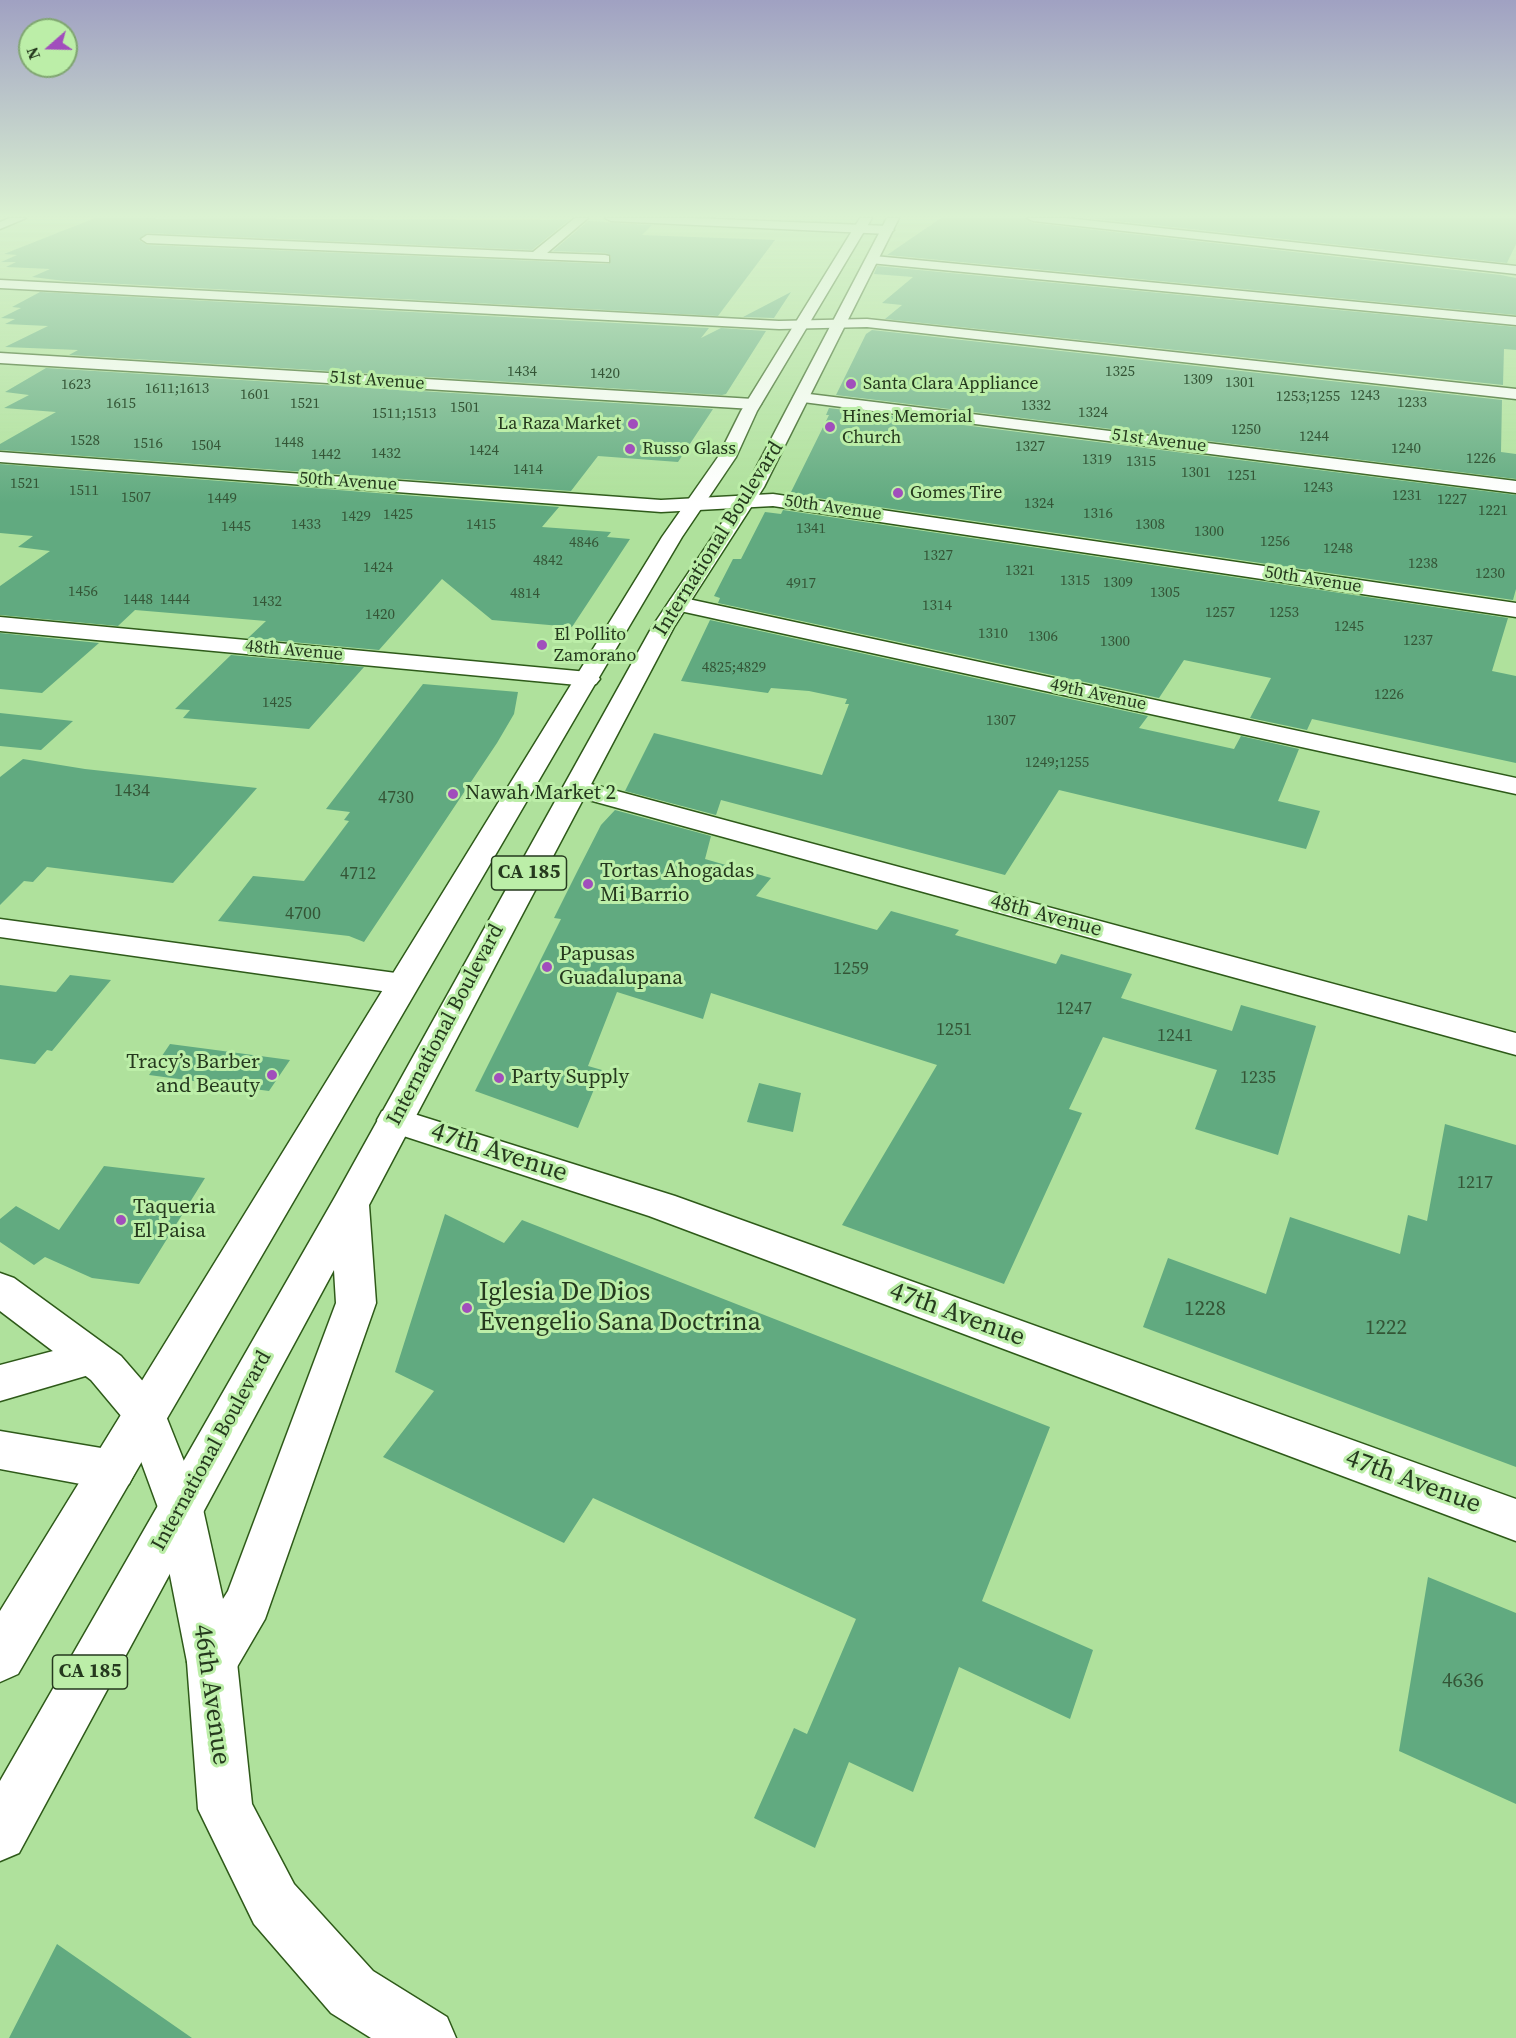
<!DOCTYPE html>
<meta charset="utf-8">
<style>
body{margin:0}
#map{position:relative;width:1516px;height:2038px;overflow:hidden;background:#afe19c;font-family:"Source Serif 4",serif}
canvas{display:block}
.north{position:absolute;left:18px;top:18px;width:60px;height:60px;box-sizing:border-box;background:#bceea8;border:2px solid #80a671;border-radius:50%;rotate:250deg;font-size:16px;font-weight:700;line-height:24px;text-align:center;color:#25391e}
.north::after{content:'';display:block;margin:auto;width:21px;height:27px;background:#a14ebc;clip-path:polygon(50% 0,100% 100%,50% 72%,0 100%)}
</style>
<div id="map">
<canvas width="1516" height="2038"></canvas>
<div class="north">N</div>
</div>
<script>
const g = document.querySelector('canvas').getContext('2d');
g.lineJoin = 'round';
function paint(path, color) { g.fillStyle = color; g.fill(path, 'evenodd'); }
const poly = rows => new Path2D(rows.map(r => 'M' + r).join(''));
function strokePath(path, color, width, dash) { g.strokeStyle = color; g.lineWidth = width; g.lineCap = dash ? 'butt' : 'round'; g.setLineDash(dash || []); g.stroke(path); }
function drawText(font, color, halo, rows, align = 'center') {
  g.font = font + ' "Source Serif 4",serif'; g.lineWidth = 6; g.setLineDash([]); g.textBaseline = 'middle'; g.strokeStyle = halo; g.fillStyle = color; for (const [text, x, y, turn = 0] of rows) {
    g.save(); g.translate(x, y); g.rotate((+turn || 0) * Math.PI / 180); g.textAlign = isNaN(turn) ? turn : align; if (halo) g.strokeText(text, 0, 0); g.fillText(text, 0, 0); g.restore();
  }
}
const building = poly([
 [95,218,569,220,532,250,147,233,139,240,147,245,609,264,611,256,606,253,553,251,588,221,652,225,642,235,775,240,718,316,65,281,32,277,50,269,6,267,16,262,1,262,17,255,4,254],
 [941,218,1025,218,1033,223,1501,275,1516,278,1516,315,887,255],
 [1088,218,1516,218,1516,244,1507,263],
 [877,266,1516,327,1516,350,1504,349,1503,385,885,319,902,305,882,303,913,277,874,274],
 [40,292,709,328,701,338,721,328,766,331,726,394,722,395,69,355,78,350,5,347,48,326,5,324,15,319,1,318,21,308,12,307],
 [791,292,774,318,743,317],
 [872,330,1502,400,1501,452,1516,454,1516,479,836,395,866,334],
 [46,368,713,409,678,462,598,456,571,491,0,450,0,444,56,412,4,408,29,395,5,392],
 [829,408,1516,495,1516,589,1513,600,790,494,829,415,826,415],
 [0,464,559,507,542,527,611,532,607,537,630,539,572,627,492,620,442,579,379,650,248,638,266,621,135,610,118,626,0,615,0,586,50,551,18,547,33,536,0,533],
 [783,510,1508,618,1492,671,1516,676,1516,763,1312,719,1307,730,1250,718,1271,678,1184,660,1159,698,718,603,720,598,714,596,733,559,741,559,765,512,781,514],
 [710,620,1148,716,1139,728,1234,749,1241,736,1299,749,1278,801,1320,811,1306,849,1059,790,1005,875,721,800,716,815,625,791,654,733,822,775,849,704,845,704,847,699,809,691,771,688,768,693,681,681],
 [0,633,99,643,42,693,0,689],
 [231,655,364,667,309,729,183,718,190,710,175,709],
 [423,684,518,692,514,714,497,743,364,942,349,936,218,921,253,876,304,881,349,821,344,820,350,812,326,809],
 [0,713,73,721,41,750,0,746],
 [23,759,85,769,257,788,173,883,47,867,33,882,24,881,0,905,0,777],
 [615,810,711,836,705,859,771,878,756,896,877,930,891,911,959,930,955,935,1056,964,1061,954,1132,974,1121,998,1232,1031,1241,1005,1316,1026,1278,1155,1195,1129,1217,1070,1103,1037,1069,1109,1082,1113,1004,1284,842,1225,937,1065,711,993,703,1019,617,992,588,1066,602,1070,578,1128,475,1091,561,919,554,918,578,870,601,825],
 [70,975,111,980,52,1051,47,1050,35,1064,0,1059,0,985,56,992],
 [170,1044,208,1049,290,1060,269,1091,149,1075],
 [759,1083,801,1093,793,1132,747,1122],
 [1445,1124,1516,1145,1516,1467,1143,1327,1168,1258,1266,1294,1290,1217,1400,1254,1408,1215,1427,1221],
 [104,1166,205,1178,139,1284,92,1278,45,1257,34,1265,0,1242,0,1219,16,1206,59,1230],
 [445,1214,504,1243,522,1220,1050,1427,982,1601,1093,1650,1070,1719,959,1667,913,1792,849,1762,815,1848,754,1818,794,1728,807,1734,856,1619,593,1498,564,1543,383,1457,434,1391,395,1372],
 [1428,1577,1516,1613,1516,1804,1399,1751],
 [57,1944,192,2038,9,2038]
]);
const street = poly([
 [10,218,26,218,0,229,0,222,10,218],
 [575,218,588,218,547,253,605,255,609,256,609,262,147,243,141,239,147,235,533,252,575,218],
 [605,218,692,218,888,226,894,230,888,234,611,221,605,218],
 [1027,218,1066,218,1516,266,1516,274,1033,221,1027,218],
 [874,256,1516,317,1516,325,870,263,870,257,874,256],
 [0,280,779,321,867,319,1516,389,1516,399,867,327,779,329,0,288,0,280],
 [0,353,753,399,761,404,753,409,0,363,0,353],
 [801,393,1516,481,1516,493,795,401,793,398,795,395,801,393],
 [0,452,661,500,773,494,1516,603,1516,617,773,506,661,512,0,462,0,452],
 [679,597,1516,778,1516,794,671,609,668,604,671,599,679,597],
 [0,617,588,672,596,674,600,679,596,684,588,686,0,631,0,617],
 [576,780,1516,1033,1516,1055,567,794,563,788,567,782,576,780],
 [0,919,403,974,414,977,419,984,414,991,403,994,0,937,0,919],
 [395,1108,675,1196,1516,1499,1516,1541,649,1216,382,1129,377,1120,382,1111,395,1108],
 [91,1341,106,1346,112,1358,106,1370,0,1401,0,1365,91,1341],
 [0,1431,113,1450,129,1456,136,1470,129,1484,113,1490,0,1469,0,1431],
 [180,1488,196,1494,203,1509,237,1662,252,1804,294,1884,373,1971,447,2017,456,2038,371,2038,331,2013,254,1924,198,1809,187,1662,157,1509,164,1494,180,1488]
]);
const secondary = poly([
 [0,1273,14,1278,121,1356,160,1401,203,1509,196,1524,180,1530,164,1524,127,1423,91,1380,0,1311,0,1273]
]);
const primary = poly([
 [860,218,872,218,757,411,736,457,682,537,588,696,18,1674,0,1682,0,1611,662,537,718,457,741,411,860,218],
 [887,218,899,218,764,487,674,627,369,1205,376,1303,265,1619,230,1679,212,1687,194,1679,187,1662,194,1645,228,1591,336,1303,334,1270,19,1853,0,1861,0,1781,335,1197,652,627,746,487,887,218]
]);
const markers = [
 [851,384,6,"#a14ebc"],
 [633,424,6,"#a14ebc"],
 [830,427,6,"#a14ebc"],
 [630,449,6,"#a14ebc"],
 [898,493,6,"#a14ebc"],
 [542,645,6,"#a14ebc"],
 [453,794,6,"#a14ebc"],
 [588,884,6,"#a14ebc"],
 [547,967,6,"#a14ebc"],
 [272,1075,6,"#a14ebc"],
 [499,1078,6,"#a14ebc"],
 [121,1220,6,"#a14ebc"],
 [467,1308,6,"#a14ebc"]
];
const farNumbernames = [
 ["1434",522,372],
 ["1325",1120,372],
 ["1420",605,374],
 ["1309",1198,380],
 ["1301",1240,383],
 ["1623",76,385],
 ["1611;1613",177,389],
 ["1601",255,395],
 ["1243",1365,396],
 ["1253;1255",1308,397],
 ["1233",1412,403],
 ["1615",121,404],
 ["1521",305,404],
 ["1332",1036,406],
 ["1501",465,408],
 ["1324",1093,413],
 ["1511;1513",404,414],
 ["1250",1246,430],
 ["1244",1314,437],
 ["1528",85,441],
 ["1448",289,443],
 ["1516",148,444],
 ["1504",206,446],
 ["1327",1030,447],
 ["1240",1406,449],
 ["1424",484,451],
 ["1432",386,454],
 ["1442",326,455],
 ["1226",1481,459],
 ["1319",1097,460],
 ["1315",1141,462],
 ["1414",528,470],
 ["1301",1196,473],
 ["1251",1242,476],
 ["1521",25,484],
 ["1243",1318,488],
 ["1511",84,491],
 ["1231",1407,496],
 ["1507",136,498],
 ["1449",222,499],
 ["1227",1452,500],
 ["1324",1039,504],
 ["1221",1493,511],
 ["1316",1098,514],
 ["1425",398,515],
 ["1429",356,517],
 ["1433",306,525],
 ["1415",481,525],
 ["1308",1150,525],
 ["1445",236,527],
 ["1341",811,529],
 ["1300",1209,532],
 ["1256",1275,542],
 ["4846",584,543],
 ["1248",1338,549],
 ["1327",938,556],
 ["4842",548,561],
 ["1238",1423,564],
 ["1424",378,568],
 ["1321",1020,571],
 ["1230",1490,574],
 ["1315",1075,581],
 ["1309",1118,583],
 ["4917",801,584],
 ["1456",83,592],
 ["1305",1165,593],
 ["4814",525,594],
 ["1448",138,600],
 ["1444",175,600],
 ["1432",267,602],
 ["1314",937,606],
 ["1257",1220,613],
 ["1253",1284,613],
 ["1420",380,615],
 ["1245",1349,627],
 ["1310",993,634],
 ["1306",1043,637],
 ["1237",1418,641],
 ["1300",1115,642],
 ["4825;4829",734,668],
 ["1226",1389,695],
 ["1425",277,703],
 ["1307",1001,721],
 ["1249;1255",1057,763]
];
const farStreetnames = [
 ["51st Avenue",377,381,4],
 ["51st Avenue",1159,441,7],
 ["50th Avenue",348,482,4],
 ["50th Avenue",833,508,8],
 ["50th Avenue",1313,580,9],
 ["48th Avenue",294,651,5],
 ["49th Avenue",1098,695,12]
];
const farPoinames = [
 ["Santa Clara Appliance",863,384],
 ["Hines Memorial",842,417],
 ["Church",842,438],
 ["La Raza Market",621,424,"right"],
 ["Russo Glass",642,449],
 ["Gomes Tire",910,493],
 ["El Pollito",554,635],
 ["Zamorano",554,656]
];
const numberNames = [
 ["1434",132,791],
 ["4730",396,798],
 ["4712",358,874],
 ["4700",303,914],
 ["1259",851,969],
 ["1247",1074,1009],
 ["1251",954,1030],
 ["1241",1175,1036],
 ["1235",1258,1078],
 ["1217",1475,1183]
];
const shields = [
 [529,873,75],
 [90,1672,75]
];
const shieldNames = [
 ["CA 185",529,873],
 ["CA 185",90,1672]
];
const streetNames = [
 ["International Boulevard",719,539,-58],
 ["48th Avenue",1046,916,15],
 ["International Boulevard",446,1025,-62],
 ["International Boulevard",212,1451,-61]
];
const poiNames = [
 ["Nawah Market 2",465,794],
 ["Tortas Ahogadas",600,872],
 ["Mi Barrio",600,896],
 ["Papusas",559,955],
 ["Guadalupana",559,979],
 ["Tracy’s Barber",260,1063,"right"],
 ["and Beauty",260,1087,"right"],
 ["Party Supply",511,1078],
 ["Taqueria",133,1208],
 ["El Paisa",133,1232]
];
const nearNumbernames = [
 ["1228",1205,1310],
 ["1222",1386,1329],
 ["4636",1463,1682]
];
const nearStreetnames = [
 ["47th Avenue",499,1153,18],
 ["47th Avenue",957,1315,20],
 ["47th Avenue",1413,1482,20],
 ["46th Avenue",211,1695,82]
];
const nearPoinames = [
 ["Iglesia De Dios",479,1293],
 ["Evengelio Sana Doctrina",479,1323]
];
paint(building, '#61aa80');
strokePath(street, '#2e5a19', 3);
strokePath(secondary, '#2e5a19', 3);
strokePath(primary, '#2e5a19', 3);
paint(street, '#fff');
paint(secondary, '#fff');
paint(primary, '#fff');
const sky = g.createLinearGradient(0, 0, 0, 503);
sky.addColorStop(0, '#a0a1c2');
sky.addColorStop(0.43, '#dbf2d2');
sky.addColorStop(1, '#dbf2d200');
g.fillStyle = sky;
g.fillRect(0, 0, 1516, 503);
for (const [x, y, r, color] of markers) { const dot = new Path2D(); dot.arc(x, y, r, 0, 2 * Math.PI); g.fillStyle = color; g.fill(dot); strokePath(dot, '#bceea8', 2); }
drawText('15px', '#345536', null, farNumbernames);
drawText('18px', '#25391e', '#bceea8', farStreetnames);
drawText('18px', '#25391e', '#bceea8', farPoinames, 'left');
drawText('18px', '#345536', null, numberNames);
for (const [x, y, w] of shields) { const box = new Path2D(); box.roundRect(x - w / 2, y - 17, w, 34, 4.5); g.fillStyle = '#bceea8'; g.fill(box); strokePath(box, '#25391e', 1.5); }
drawText('bold 20px', '#25391e', null, shieldNames);
drawText('21px', '#25391e', '#bceea8', streetNames);
drawText('21px', '#25391e', '#bceea8', poiNames, 'left');
drawText('21px', '#345536', null, nearNumbernames);
drawText('26px', '#25391e', '#bceea8', nearStreetnames);
drawText('26px', '#25391e', '#bceea8', nearPoinames, 'left');
</script>
